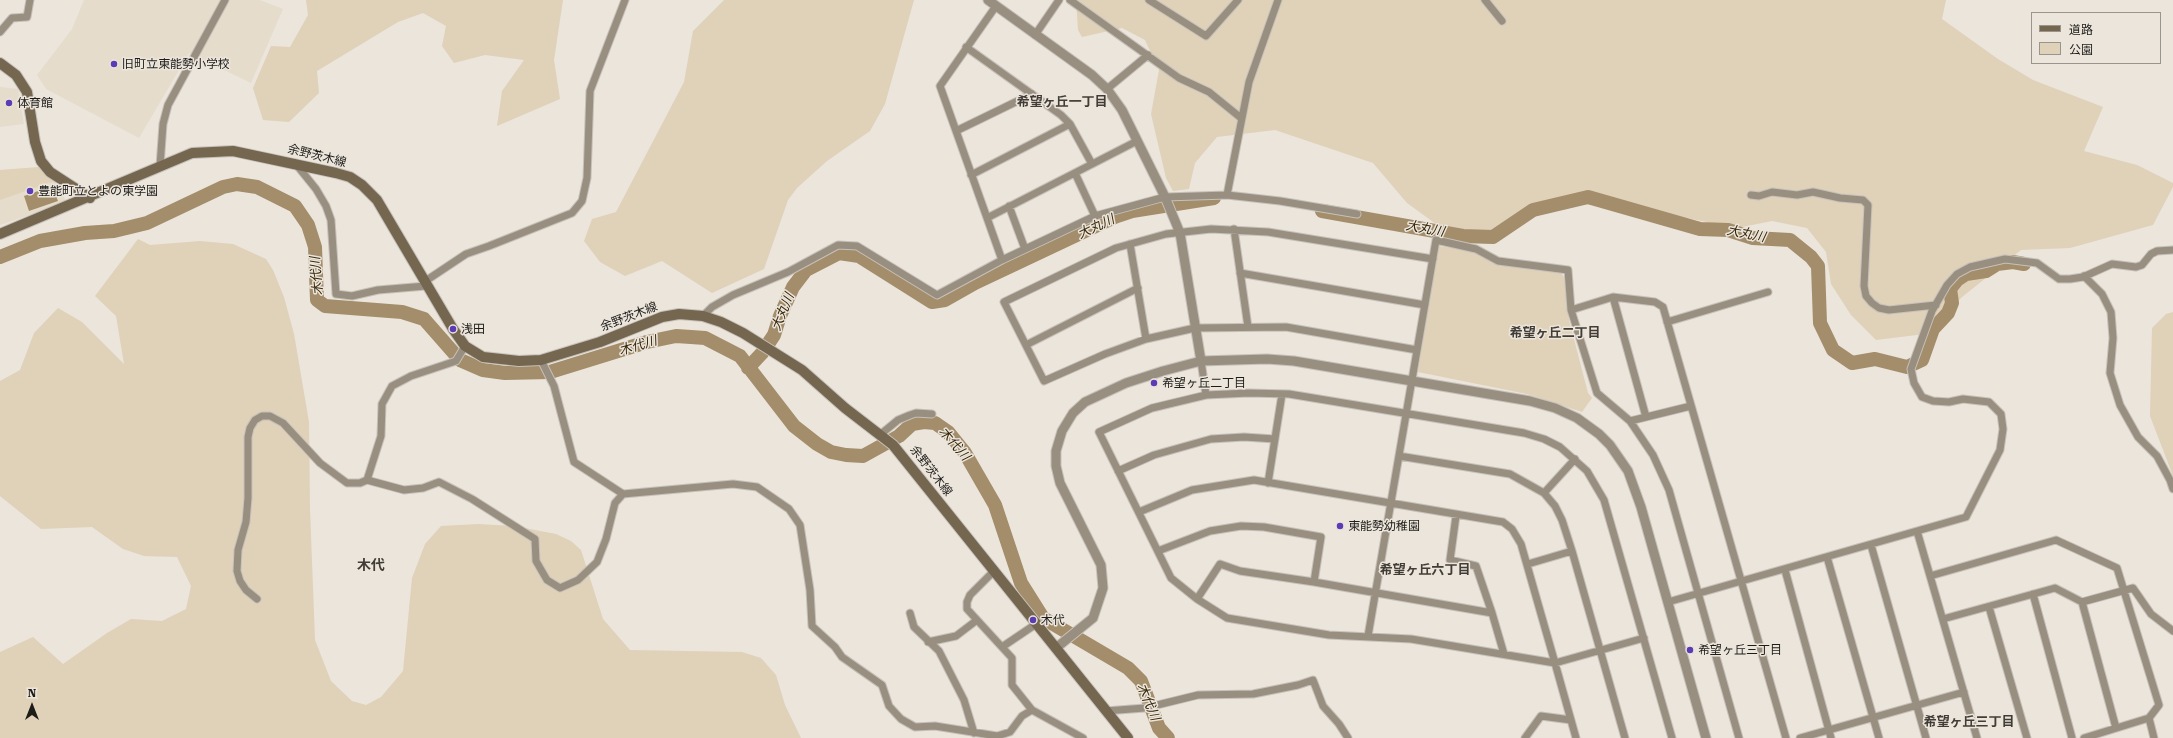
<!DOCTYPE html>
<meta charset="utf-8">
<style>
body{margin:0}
#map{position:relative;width:2173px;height:738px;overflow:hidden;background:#ebe5dc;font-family:"Roboto Serif","Noto Sans JP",serif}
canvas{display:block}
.legend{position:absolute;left:2031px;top:12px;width:130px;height:52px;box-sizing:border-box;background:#ebe5dc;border:1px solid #99958e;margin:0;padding:5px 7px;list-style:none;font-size:12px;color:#1e1c19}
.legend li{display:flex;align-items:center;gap:8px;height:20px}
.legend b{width:20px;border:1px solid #99958e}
.north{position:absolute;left:12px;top:686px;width:40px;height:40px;-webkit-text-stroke:3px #ebe5dc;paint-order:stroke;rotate:0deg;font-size:11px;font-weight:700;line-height:16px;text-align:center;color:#1e1c19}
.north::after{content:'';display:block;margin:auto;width:14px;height:18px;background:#1e1c19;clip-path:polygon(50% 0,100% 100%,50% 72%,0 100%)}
</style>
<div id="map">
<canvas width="2173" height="738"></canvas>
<ul class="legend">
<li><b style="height:5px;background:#74664f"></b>道路</li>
<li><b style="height:11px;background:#e0d1b9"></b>公園</li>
</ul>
<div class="north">N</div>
</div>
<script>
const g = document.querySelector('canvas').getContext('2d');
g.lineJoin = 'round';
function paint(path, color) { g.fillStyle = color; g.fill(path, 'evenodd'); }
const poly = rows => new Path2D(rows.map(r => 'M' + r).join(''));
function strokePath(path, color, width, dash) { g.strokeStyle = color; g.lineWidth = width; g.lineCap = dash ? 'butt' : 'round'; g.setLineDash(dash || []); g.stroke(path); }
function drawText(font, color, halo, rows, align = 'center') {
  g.font = font + ' "Roboto Serif","Noto Sans JP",serif'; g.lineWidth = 3; g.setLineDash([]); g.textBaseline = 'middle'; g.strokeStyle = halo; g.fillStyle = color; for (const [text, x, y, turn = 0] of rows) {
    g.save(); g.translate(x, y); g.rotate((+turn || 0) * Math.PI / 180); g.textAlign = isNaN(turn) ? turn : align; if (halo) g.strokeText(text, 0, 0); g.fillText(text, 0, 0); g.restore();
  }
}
const built = poly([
 [84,0,260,0,283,9,251,83,189,53,139,138,46,89,37,75,72,29],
 [0,87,18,89,24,124,0,127],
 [40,167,54,181,67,202,0,225,0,170]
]);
const green = poly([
 [306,0,563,0,554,60,560,99,497,126,502,91,524,60,485,55,454,63,442,46,446,26,423,13,398,22,317,71,319,93,289,122,263,120,253,88,271,46,290,47,308,15],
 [724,0,914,0,885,104,870,131,827,161,797,188,788,200,764,269,712,293,662,261,625,276,600,262,584,241,592,219,616,212,684,82,693,31],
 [1076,0,1946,0,1942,19,1998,59,2033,80,2103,107,2084,151,2137,165,2173,183,2173,187,2153,225,2070,248,2021,250,1962,297,1925,334,1876,340,1851,315,1831,284,1826,252,1807,228,1772,221,1737,228,1651,211,1598,204,1561,206,1465,245,1407,203,1373,163,1275,130,1217,137,1195,163,1189,189,1173,191,1166,178,1151,114,1159,70,1145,40,1122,28,1082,37,1078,30],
 [40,167,54,181,0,200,0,170],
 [138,239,150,245,200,241,233,244,266,259,273,270,284,297,294,334,309,422,310,509,315,640,331,681,352,701,366,705,381,697,403,671,412,578,425,544,441,526,478,524,514,526,556,534,571,541,581,550,603,619,630,650,742,652,761,658,776,675,785,705,801,738,0,738,0,652,33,637,63,664,107,633,131,619,162,621,186,609,191,586,177,557,144,556,123,549,92,527,41,529,0,496,0,381,20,370,34,333,58,308,82,322,124,364,116,316,95,296],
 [1438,246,1475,251,1492,263,1501,265,1561,273,1564,277,1569,320,1588,393,1592,398,1582,412,1527,394,1418,372],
 [2173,312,2173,476,2150,416,2152,328,2166,314]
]);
const water = poly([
 [52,186,58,201,29,211,24,196]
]);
const river = poly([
 [1322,211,1463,236,1493,237,1533,210,1588,197,1700,229,1728,230,1753,238,1790,240,1811,257,1818,266,1820,323,1833,350,1852,363,1875,359,1907,367,1922,360,1933,329,1948,313,1952,303,1950,289,1957,280,1966,274,1986,271,1997,264,2013,262,2024,264],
 [0,257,40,241,85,233,114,231,147,223,223,187,237,184,257,187,295,206,308,225,315,247,317,300,325,306,402,312,424,319,460,360,483,370,505,373,550,372,647,342,676,336,691,337,705,338,740,356,794,426,817,444,831,452,846,455,863,456,899,436,912,424,924,422,935,423,948,432,965,453,995,505,1021,583,1043,618,1128,668,1141,681,1159,728,1168,738],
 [748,368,762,353,774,335,780,316,793,287,806,270,839,253,859,256,932,302,945,300,975,283,1117,216,1132,211,1214,198]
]);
const minor = poly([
 [1070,0,1179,78,1209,92,1241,118],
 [1149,0,1206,36,1238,0],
 [1485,0,1502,21],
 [996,6,940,86,1002,260],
 [0,32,12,18,27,17,30,0],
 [1035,35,1059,0],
 [966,47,1061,115,1070,124,1092,164],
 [1107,89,1148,55],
 [956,131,1032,94],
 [295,163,316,189,326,206,331,220,336,294,352,296,378,290,426,286],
 [160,166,163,124,168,105,225,0],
 [1075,173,1095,216],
 [971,175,1070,124],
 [1227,195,1249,82,1278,0],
 [1751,195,1759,196,1772,192,1797,195,1813,192,1840,198,1863,200,1868,205,1864,286,1866,296,1872,303,1879,308,1889,310,1936,305],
 [1009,206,1025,249],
 [987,218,1137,141],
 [1234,229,1248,327],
 [1130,244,1146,339],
 [1240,273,1425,305],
 [2084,276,2102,294,2111,312,2113,338,2110,373,2120,405,2138,437,2157,456,2170,480,2173,489],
 [424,282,466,254,489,246,572,213,582,201,587,178,590,91,625,0],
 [1613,297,1646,417],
 [1571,310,1597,393,1630,421,1653,455,1669,490,1739,738],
 [703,316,712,307,733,295,788,272,838,245,857,246,937,295,1002,260,1095,216,1165,197,1227,195,1280,201,1357,214],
 [1667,322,1768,292],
 [1026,345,1138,288],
 [465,346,456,361,411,376,392,386,382,404,381,436,367,480,404,490,423,488,439,482,472,499,535,539,536,561,547,580,560,588,578,580,597,562,606,539,615,503,623,494],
 [1417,350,1286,327,1195,328,1146,339,1105,354,1044,381,1004,302,1116,248,1166,234,1211,229,1268,232,1433,259],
 [541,360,554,386,574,462,623,494,733,484,757,487,789,509,800,525,810,590,812,626,835,647,842,657,882,685,889,706,901,719,915,727,935,726,997,736,1010,732,1022,716,1032,710,1083,738],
 [1201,361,1206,395],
 [1630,421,1691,406],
 [881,434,898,420,910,415,916,413,932,414],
 [1399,456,1510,474,1544,493,1555,506,1562,520,1572,551,1625,738],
 [1118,471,1154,455,1211,439,1244,437,1275,439],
 [1268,483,1282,394],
 [1544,493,1575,459],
 [1139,512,1192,490,1254,480,1503,522,1512,529,1521,544,1555,663,1644,638],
 [1456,516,1450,560,1476,566,1492,613],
 [1917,531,1977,738],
 [1871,545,1926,738],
 [1158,551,1210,531,1241,526,1264,527,1321,537,1314,582,1240,571,1220,564,1197,599],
 [1827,557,1879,738],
 [1528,564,1572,551],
 [1785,570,1831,738],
 [993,572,970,595,967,602,967,609,1012,658,1012,685,1032,710],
 [1930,576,2056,540,2117,568,2159,705,2149,718,2154,738],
 [1314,582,1492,613,1504,654],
 [2033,594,2072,738],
 [257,599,246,590,240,581,237,571,238,550,246,522,248,498,248,437,250,428,255,420,262,416,270,416,283,423,320,463,347,483,360,483,367,480],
 [1668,602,1966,517,2000,450,2003,429,2001,414,1989,402,1963,399,1949,402,1933,401,1922,397,1914,383,1911,369,1932,311,1947,285,1957,274,1970,267,2005,259,2037,263,2059,279,2070,279,2083,277,2112,264,2136,267,2142,265,2151,254,2157,251,2173,250],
 [2082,602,2116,728],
 [1989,607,2027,738],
 [910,613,914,627,939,651,964,700,974,733],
 [1943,619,2055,588,2082,602,2133,588,2151,614,2173,631],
 [1368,636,1436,240,1476,249,1498,261,1568,270,1571,310,1613,297,1655,302,1663,307,1786,738],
 [928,642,956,636,977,620],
 [1002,647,1036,624],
 [1105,711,1145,708,1198,695,1253,694,1298,685,1313,680,1323,706,1339,724,1348,738],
 [1525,738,1541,716,1571,720],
 [1576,738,1555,663,1411,639,1329,635,1227,618,1197,599,1171,578,1099,432,1152,408,1206,395,1249,393,1289,394,1524,433,1544,439,1560,447,1587,471,1604,500,1672,738],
 [1800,738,1964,692],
 [2084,738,2149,718]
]);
const tertiary = poly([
 [988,0,1092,75,1107,89,1122,110,1165,197,1180,233,1201,361],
 [1056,648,1093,618,1103,588,1101,565,1060,483,1056,466,1056,451,1062,431,1073,413,1085,402,1126,383,1163,371,1201,361,1267,359,1294,361,1530,401,1555,408,1577,418,1599,434,1610,445,1628,471,1641,507,1706,738]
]);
const secondary = poly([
 [0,63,16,75,27,92,35,142,41,161,50,172,90,198],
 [0,234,192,153,233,151,336,173,350,177,362,185,377,200,453,329,465,346,483,357,519,361,541,360,600,342,662,317,679,314,703,316,721,322,743,333,802,370,845,408,893,445,1128,738]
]);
const markers = [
 [114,64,4,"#5c3cb5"],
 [9,103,4,"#5c3cb5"],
 [30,191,4,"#5c3cb5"],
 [453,329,4,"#5c3cb5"],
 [1154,383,4,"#5c3cb5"],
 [1340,526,4,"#5c3cb5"],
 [1033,620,4,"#5c3cb5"],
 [1690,650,4,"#5c3cb5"]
];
const poiNames = [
 ["旧町立東能勢小学校",122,64],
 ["体育館",17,103],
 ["豊能町立とよの東学園",38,191],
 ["浅田",461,329],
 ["希望ヶ丘二丁目",1162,383],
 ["東能勢幼稚園",1348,526],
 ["木代",1041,620],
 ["希望ヶ丘三丁目",1698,650]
];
const streetNames = [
 ["余野茨木線",317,156,14],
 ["余野茨木線",629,317,-21],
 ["余野茨木線",931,471,52]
];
const neighbourhoodNames = [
 ["希望ヶ丘一丁目",1062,102],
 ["希望ヶ丘二丁目",1555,333],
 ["希望ヶ丘六丁目",1425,570],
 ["希望ヶ丘三丁目",1969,722]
];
const waterNames = [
 ["大丸川",1096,227,-25],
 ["大丸川",1425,229,10],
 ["大丸川",1746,234,11],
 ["木代川",317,276,-95],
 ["大丸川",783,312,-68],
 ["木代川",638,346,-16],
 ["木代川",954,444,49],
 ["木代川",1148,702,67]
];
const quarterNames = [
 ["木代",371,566]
];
paint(built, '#e6dccc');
paint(green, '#e0d1b9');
paint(water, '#a38d6a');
strokePath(river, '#a38d6a', 14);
strokePath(minor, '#c6c1b9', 9);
strokePath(tertiary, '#c6c1b9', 11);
strokePath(secondary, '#c6c1b9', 12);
strokePath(minor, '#998f80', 7);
strokePath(tertiary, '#998f80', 9);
strokePath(secondary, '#74664f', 10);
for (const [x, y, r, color] of markers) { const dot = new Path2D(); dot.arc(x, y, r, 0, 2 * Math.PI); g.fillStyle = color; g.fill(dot); strokePath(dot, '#ebe5dc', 1.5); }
drawText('12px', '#1e1c19', '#ebe5dc', poiNames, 'left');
drawText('12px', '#1e1c19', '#ebe5dc', streetNames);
drawText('bold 13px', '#413c35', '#ebe5dc', neighbourhoodNames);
drawText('italic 13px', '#372707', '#ebe5dc', waterNames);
drawText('bold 14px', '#413c35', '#ebe5dc', quarterNames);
</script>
